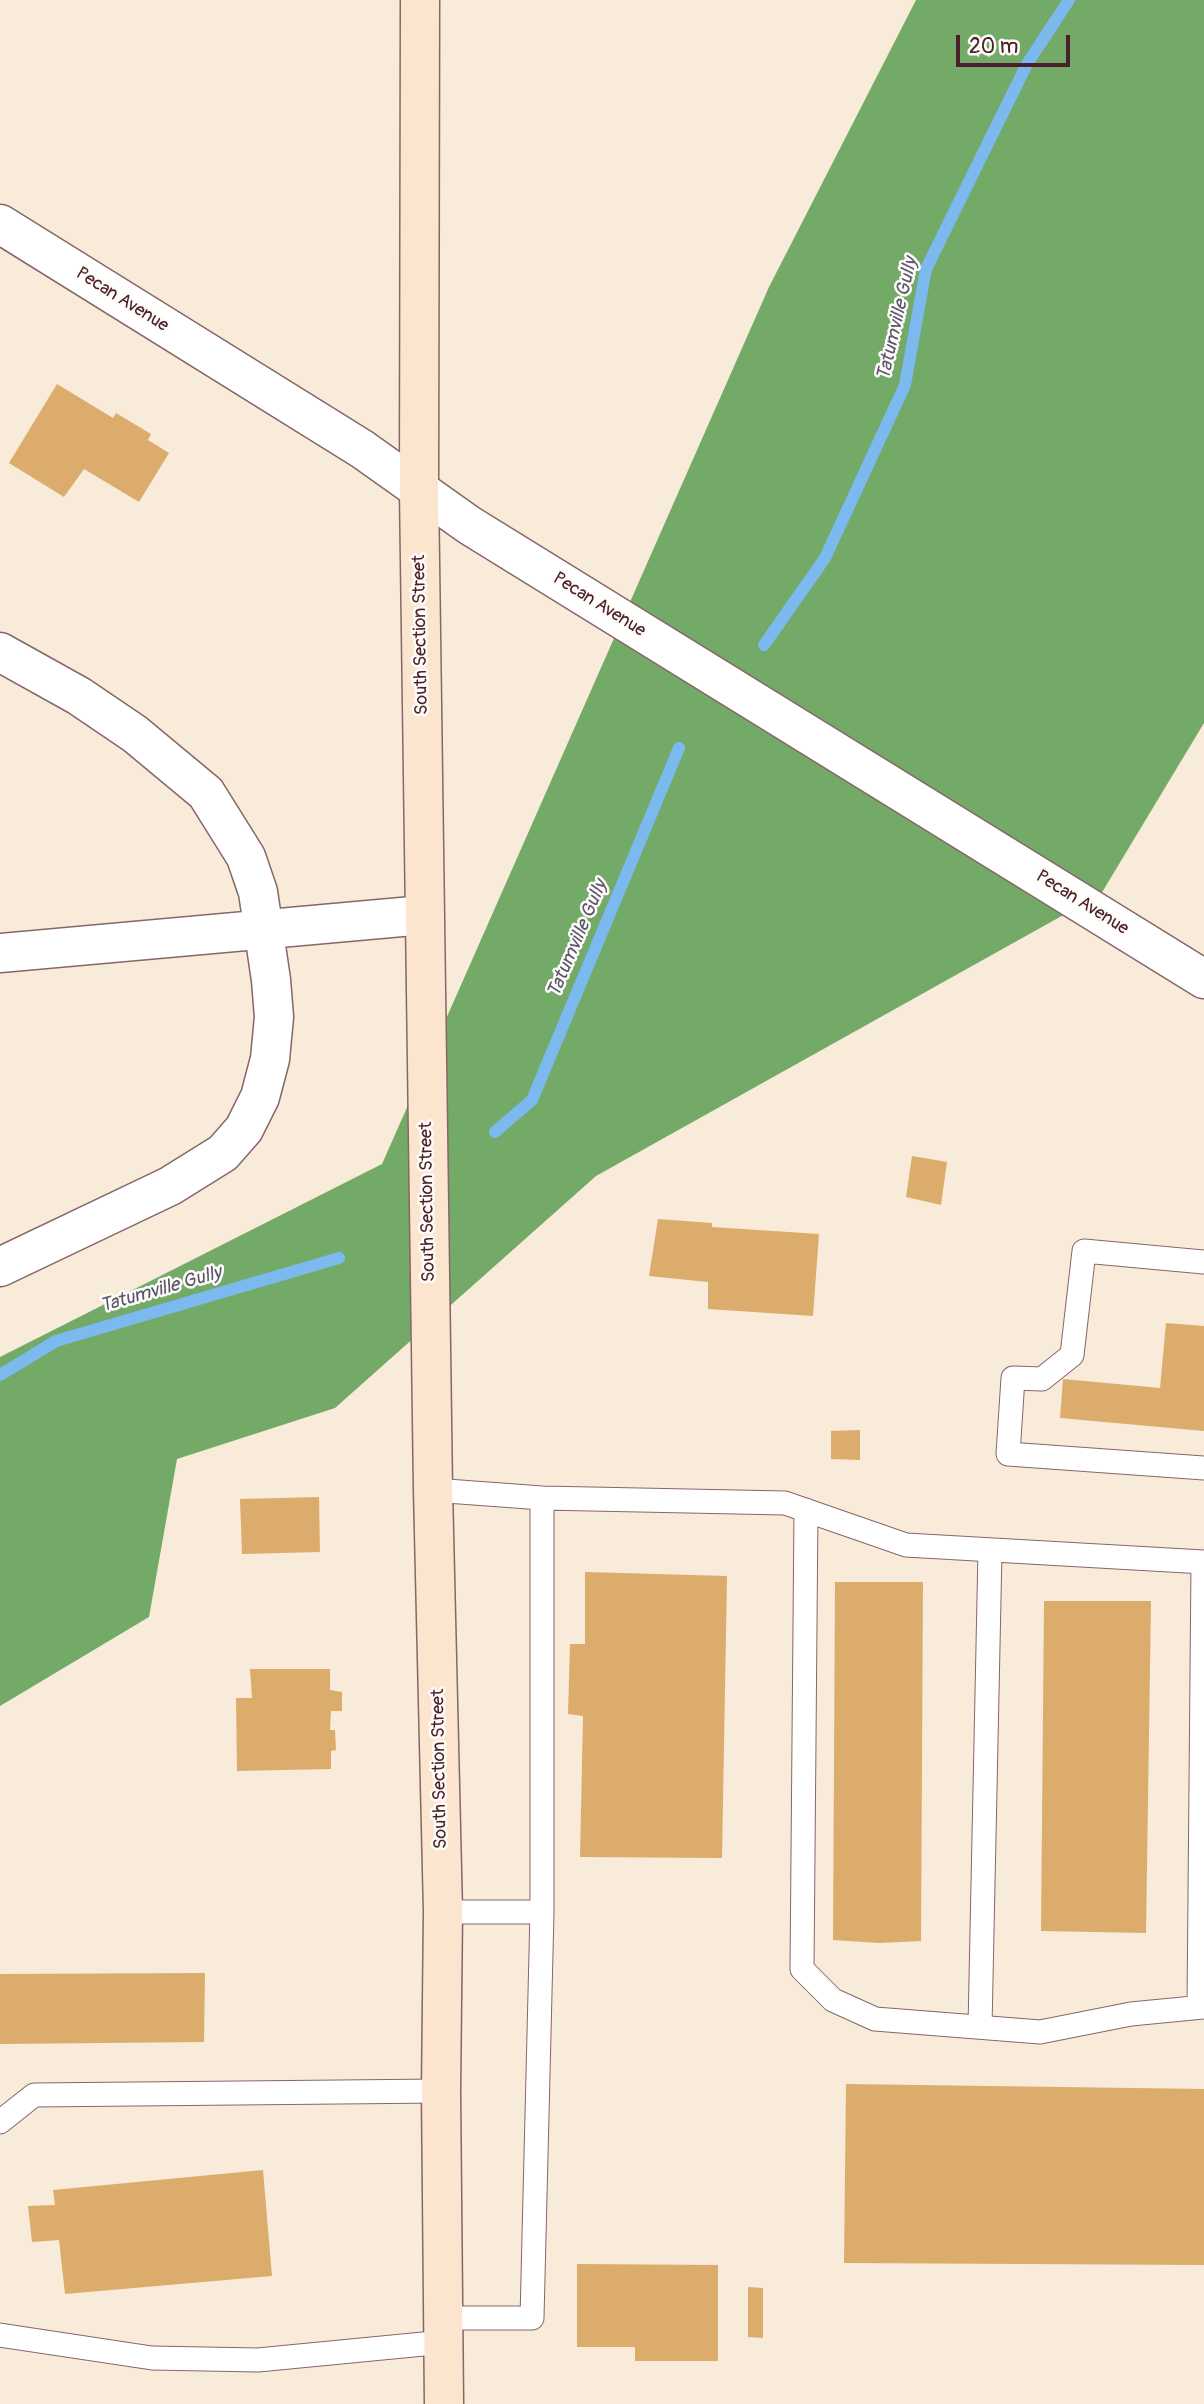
<!DOCTYPE html>
<style>
body{margin:0}
#map{position:relative;width:1204px;height:2404px;overflow:hidden;background:#f8ebd9;font-family:Pangolin,sans-serif}
canvas{display:block}
.scale{position:absolute;left:956px;top:35px;width:114px;height:32px;box-sizing:border-box;border:4px solid #4a1f2b;border-top:0;padding-left:9px;font-size:21px;line-height:24px;white-space:nowrap;color:#4a1f2b;-webkit-text-stroke:5px #fdfcf7;paint-order:stroke}
</style>
<div id="map">
<canvas width="1204" height="2404"></canvas>
<div class="scale">20 m</div>
</div>
<script>
const g = document.querySelector('canvas').getContext('2d');
g.lineJoin = 'round';
function paint(path, color) { g.fillStyle = color; g.fill(path, 'evenodd'); }
const poly = rows => new Path2D(rows.map(r => 'M' + r).join(''));
function strokePath(path, color, width, dash) { g.strokeStyle = color; g.lineWidth = width; g.lineCap = dash ? 'butt' : 'round'; g.setLineDash(dash || []); g.stroke(path); }
function drawText(font, color, halo, rows, align = 'center') {
  g.font = font + ' Pangolin,sans-serif'; g.lineWidth = 5; g.setLineDash([]); g.textBaseline = 'middle'; g.strokeStyle = halo; g.fillStyle = color; for (const [text, x, y, turn = 0] of rows) {
    g.save(); g.translate(x, y); g.rotate((+turn || 0) * Math.PI / 180); g.textAlign = isNaN(turn) ? turn : align; if (halo) g.strokeText(text, 0, 0); g.fillText(text, 0, 0); g.restore();
  }
}
const forest = poly([
 [916,0,1204,0,1204,723,1101,894,596,1176,335,1408,177,1459,149,1617,0,1706,0,1357,382,1164,769,287]
]);
const stream = poly([
 [764,645,825,558,905,385,926,269,1027,64,1069,0],
 [495,1132,532,1100,679,748],
 [0,1375,56,1341,339,1258]
]);
const building = poly([
 [57,384,113,418,116,413,151,434,148,440,169,453,139,502,84,469,64,497,9,463],
 [912,1156,947,1162,941,1205,906,1197],
 [658,1219,712,1223,712,1227,819,1234,813,1316,708,1309,708,1282,649,1276],
 [1166,1323,1204,1326,1204,1431,1060,1418,1063,1379,1160,1388],
 [860,1430,860,1460,831,1459,831,1431],
 [319,1497,320,1552,242,1554,240,1499],
 [585,1572,727,1576,722,1858,580,1857,583,1716,568,1714,570,1644,585,1644],
 [835,1582,923,1582,921,1941,879,1943,833,1940],
 [1044,1601,1151,1601,1146,1933,1041,1931],
 [250,1669,330,1669,330,1690,342,1692,342,1711,331,1711,330,1730,335,1730,336,1750,331,1751,331,1769,237,1771,236,1698,252,1698],
 [205,1973,204,2042,0,2044,0,1974],
 [846,2084,1204,2089,1204,2265,844,2263],
 [263,2170,272,2276,65,2294,59,2240,32,2242,28,2206,55,2205,53,2190],
 [577,2264,718,2265,718,2361,635,2361,635,2347,577,2347],
 [748,2287,763,2288,763,2338,748,2337]
]);
const lane = poly([
 [1204,1262,1084,1251,1072,1355,1042,1379,1013,1378,1008,1454,1204,1468],
 [433,1490,542,1498,785,1503,906,1545,1204,1562],
 [806,1510,802,1969,833,2000,875,2019,1040,2032,1131,2014,1204,2007],
 [443,1912,542,1912],
 [1199,2007,1203,1562],
 [980,2027,990,1551],
 [0,2122,34,2095,441,2091],
 [444,2318,532,2318,542,1912,542,1498],
 [0,2335,152,2358,258,2360,444,2342]
]);
const street = poly([
 [0,224,362,449,469,525,1204,979],
 [0,652,79,696,135,734,206,793,246,857,258,892,271,980,274,1017,270,1059,260,1097,244,1129,223,1153,170,1186,0,1267],
 [0,953,424,915]
]);
const secondary = poly([
 [420,0,419,490,433,1490,443,1912,441,2091,444,2404]
]);
const streetNames = [
 ["Pecan Avenue",122,300,32],
 ["Pecan Avenue",599,605,32],
 ["South Section Street",421,635,-91],
 ["Pecan Avenue",1082,903,32],
 ["South Section Street",428,1202,-91],
 ["South Section Street",440,1769,-91]
];
const waterNames = [
 ["Tatumville Gully",898,319,-77],
 ["Tatumville Gully",578,939,-67],
 ["Tatumville Gully",161,1290,-16]
];
paint(forest, '#73aa67');
strokePath(stream, '#7bb9ee', 12);
paint(building, '#dcac6c');
strokePath(lane, '#876668', 25);
strokePath(street, '#876668', 41);
strokePath(secondary, '#876668', 41);
strokePath(lane, '#fff', 23);
strokePath(street, '#fff', 38);
strokePath(secondary, '#fce5cf', 38);
drawText('18px', '#4a1f2b', '#fdfcf7', streetNames);
drawText('italic 19px', '#5b556f', '#fdfcf7', waterNames);
</script>
